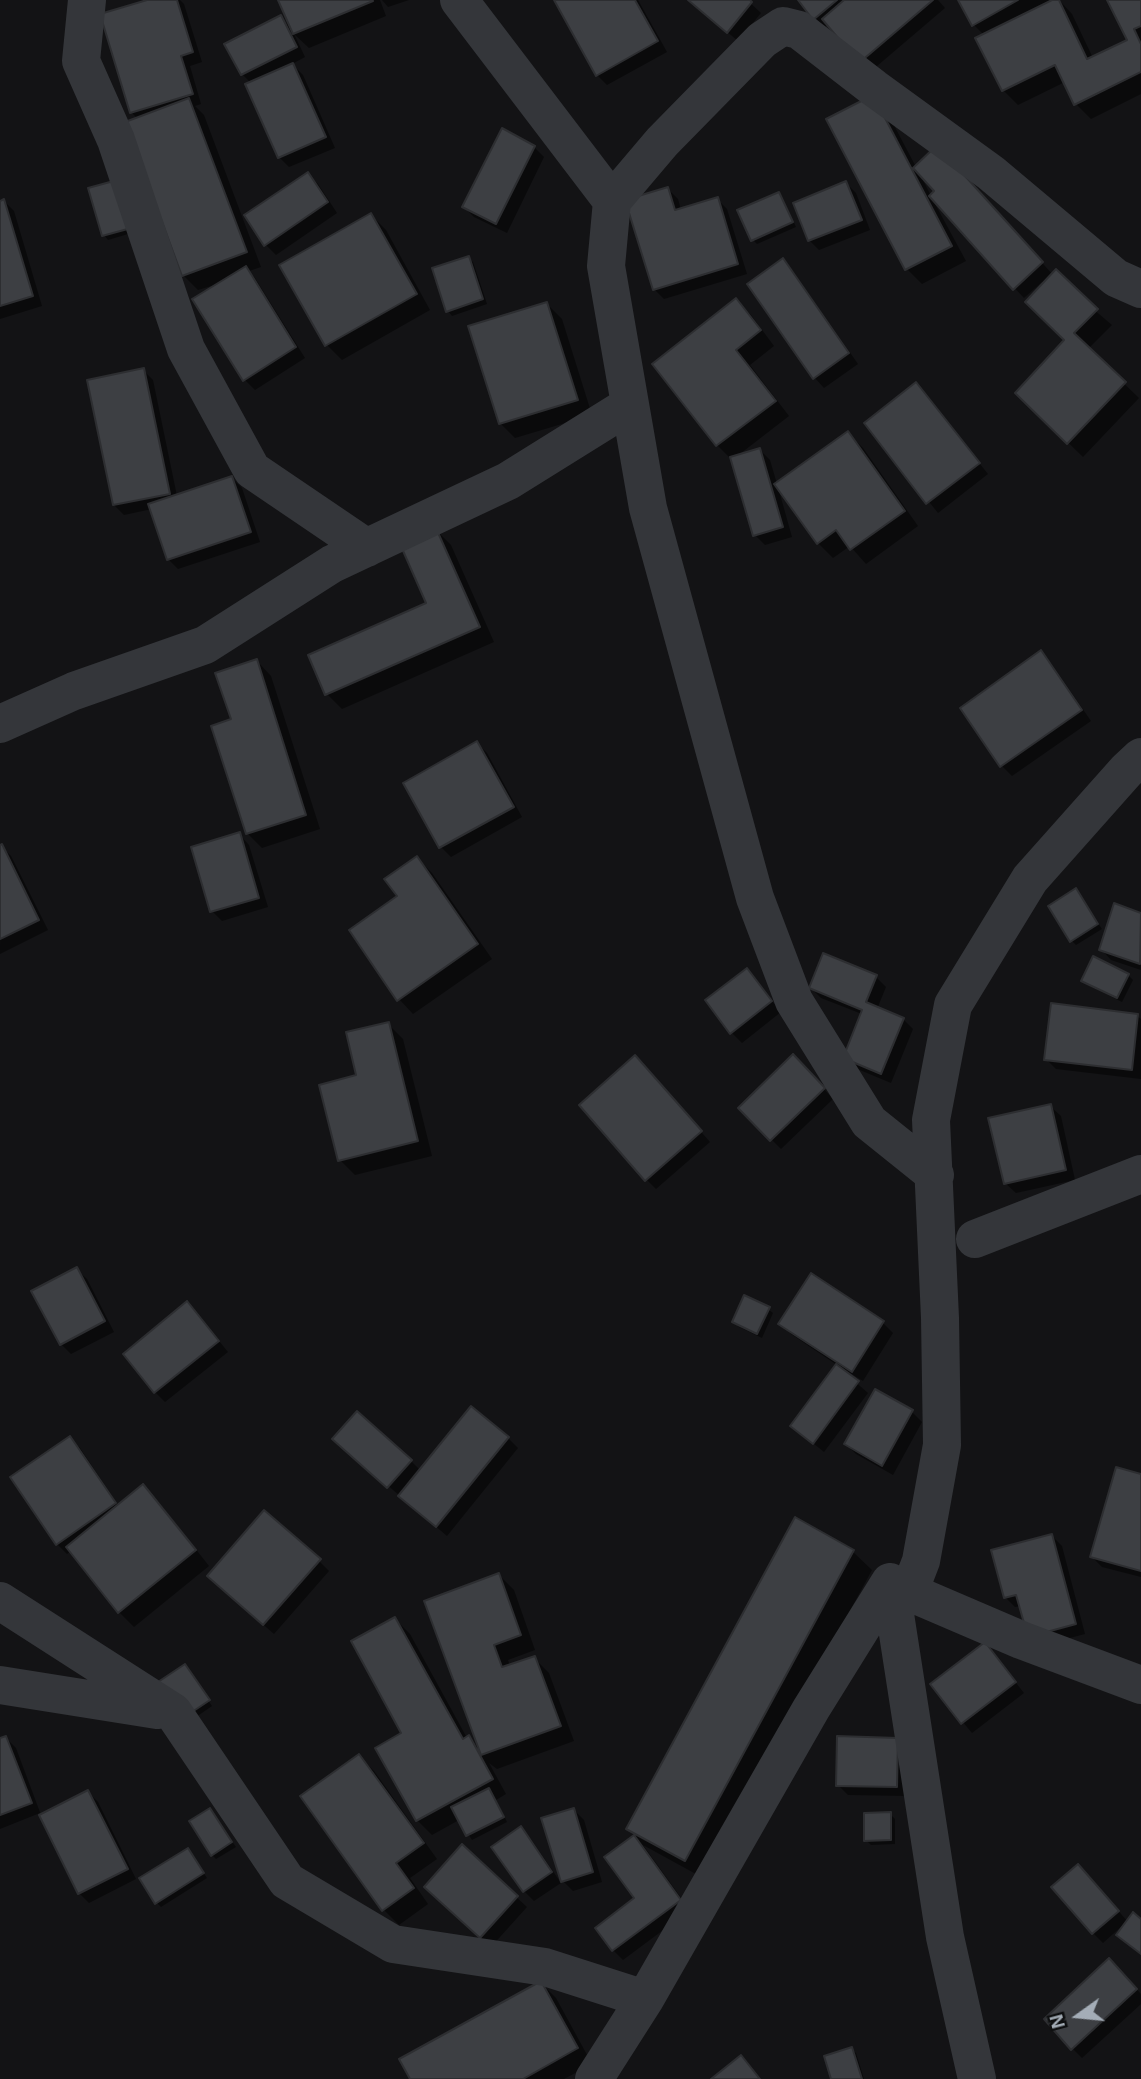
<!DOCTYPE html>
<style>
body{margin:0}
#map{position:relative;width:1141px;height:2079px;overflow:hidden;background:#131315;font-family:Arial,sans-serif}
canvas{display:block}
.north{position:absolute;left:1043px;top:1981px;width:70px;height:70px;-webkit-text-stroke:5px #0e0f10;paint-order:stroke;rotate:255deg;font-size:19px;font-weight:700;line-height:28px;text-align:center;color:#a4adb7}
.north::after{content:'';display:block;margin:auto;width:24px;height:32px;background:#a4adb7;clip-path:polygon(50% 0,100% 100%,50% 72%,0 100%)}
</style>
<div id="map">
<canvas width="1141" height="2079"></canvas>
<div class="north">N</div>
</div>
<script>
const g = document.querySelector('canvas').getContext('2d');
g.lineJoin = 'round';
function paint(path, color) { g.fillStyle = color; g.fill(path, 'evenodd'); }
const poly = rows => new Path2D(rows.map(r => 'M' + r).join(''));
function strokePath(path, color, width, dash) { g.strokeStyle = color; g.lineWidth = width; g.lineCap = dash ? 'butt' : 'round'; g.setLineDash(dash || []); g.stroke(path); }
const shadow = poly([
 [153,0,180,0,184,4,202,62,190,66,201,104,195,106,204,115,261,267,249,271,255,278,305,358,255,390,245,380,194,300,221,283,198,290,183,275,138,119,131,112],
 [280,0,380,0,386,16,309,48,294,34,305,57,292,64,303,75,335,148,289,167,279,157,251,83,242,74,281,18,292,29],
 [382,0,409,0,388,7],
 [556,0,638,0,667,52,607,85,597,75],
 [689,0,747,0,761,13,738,41],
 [800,0,938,0,945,8,870,72,829,24,824,28],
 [960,0,1059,0,1072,14,1093,58,1129,40,1109,0,1141,0,1141,94,1091,119,1076,104,1065,82,1018,105,1003,90,978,38,984,35,974,25],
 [887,112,916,167,947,157,1053,275,1112,325,1088,349,1139,398,1083,457,1017,393,1066,340,1044,284,1042,282,1024,298,934,202,966,261,922,284,907,269,829,120],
 [921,176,936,191,931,196],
 [534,147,544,157,507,233,474,217,464,207],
 [308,174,318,184,337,213,276,255,266,245],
 [846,183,856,193,870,230,819,250,809,240],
 [668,189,678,199,681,210,717,199,727,209,747,274,664,299,654,289],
 [90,190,138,231,108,240,104,235],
 [779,194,783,199,796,227,757,244,753,240],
 [4,201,14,211,42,306,0,319,0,203],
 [371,215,386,230,430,310,342,360,327,345,282,266],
 [468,258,473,262,487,304,452,316,448,311],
 [783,261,793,271,858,364,824,388,814,377],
 [736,300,751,315,774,346,750,365,789,416,736,457,760,450,770,460,777,484,848,433,863,448,918,526,866,564,850,546,833,558,818,543,778,487,792,537,765,545,755,535,733,461,717,445,654,364],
 [547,304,562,319,592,415,515,438,501,424,471,328],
 [143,370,153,380,177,496,232,478,242,488,260,542,178,569,168,559,152,509,124,515,114,505],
 [916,384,988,474,938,513,866,423],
 [436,530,451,545,494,642,342,709,327,694,310,656,429,603],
 [1041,653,1051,663,1091,721,1012,776,1002,766],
 [257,661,271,676,320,829,262,848,247,833,233,721],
 [477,743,487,753,522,817,451,857,441,847,405,784],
 [239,834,249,845,268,907,222,921,212,911],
 [1,846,11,856,48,930,0,954],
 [417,858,432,873,492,959,413,1014,399,999,399,896],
 [1076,890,1102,929,1076,945,1071,940],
 [1115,906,1141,914,1141,970,1111,960,1101,949],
 [824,955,876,977,886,987,877,1009,903,1019,913,1029,891,1083,855,1068,845,1058,862,1014,821,998,811,988],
 [747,970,781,1012,742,1043,732,1033],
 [1128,975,1133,980,1122,1002,1088,985,1083,981],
 [1137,1016,1141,1019,1141,1079,1056,1069,1046,1059],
 [388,1024,403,1039,432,1156,355,1175,340,1160],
 [803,1066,833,1099,781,1149,740,1108],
 [645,1068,710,1142,656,1189,646,1179],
 [1050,1106,1061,1116,1075,1180,1016,1193,1005,1183],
 [76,1269,87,1279,114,1332,71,1354,61,1344],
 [812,1275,883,1323,893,1333,863,1381,845,1370,844,1372,868,1393,824,1452,792,1426,837,1365,791,1334,781,1324],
 [768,1309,773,1313,762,1338,739,1327,734,1322],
 [197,1314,228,1352,165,1402,155,1392],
 [876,1391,912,1412,922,1422,893,1475,856,1454,846,1444],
 [70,1438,80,1448,119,1506,143,1487,158,1501,209,1566,134,1627,119,1612,71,1551,67,1554,57,1544],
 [508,1438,518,1448,447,1536,345,1449,411,1461,421,1471],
 [1141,1476,1141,1577,1102,1567,1092,1557],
 [1052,1536,1062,1546,1085,1634,1039,1646,1021,1606,1015,1607,1005,1597],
 [852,1551,872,1570,705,1879,643,1845,690,1910,623,1960,613,1950,637,1898,607,1858,636,1836,629,1829],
 [319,1561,329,1571,274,1634,219,1586],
 [499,1575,514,1590,535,1650,508,1660,510,1666,534,1658,549,1673,574,1741,497,1769,489,1763,506,1794,496,1800,507,1822,472,1840,459,1820,432,1835,417,1820,404,1734,395,1619,410,1634,467,1738,480,1749],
 [985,1644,1024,1693,972,1733,932,1685],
 [187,1669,212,1706,186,1724],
 [6,1738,16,1748,41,1815,88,1792,98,1802,136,1879,89,1903,79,1893,40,1813,0,1829,0,1740],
 [897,1739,907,1796,848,1795,838,1785],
 [359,1756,374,1771,437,1859,410,1878,428,1904,399,1925,384,1910,302,1797],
 [210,1810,236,1847,216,1859,212,1855],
 [574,1810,584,1820,602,1882,573,1891,563,1881],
 [890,1814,895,1819,895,1844,871,1845,866,1840],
 [521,1829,531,1839,561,1883,534,1901,524,1891,494,1848],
 [462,1847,527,1907,491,1947,436,1897],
 [188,1850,207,1878,161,1907,157,1903],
 [1088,1876,1128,1922,1141,1921,1141,1953,1123,1925,1103,1943,1093,1933],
 [1119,1970,1141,1994,1141,2004,1082,2058,1072,2048],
 [541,1983,556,1998,592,2064,564,2079,412,2079],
 [851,2049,856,2053,864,2079,833,2079]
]);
const building = poly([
 [147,0,177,0,193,52,181,56,193,94,130,113,100,14,147,0],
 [278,0,372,0,373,1,293,34,278,0],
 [554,0,635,0,658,41,596,76,554,0],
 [688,0,750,0,752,2,727,33,688,0],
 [798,0,837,0,813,20,798,0],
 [844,0,933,0,859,63,822,19,844,0],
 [958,0,1018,0,972,26,958,0],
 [1052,0,1059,0,1087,59,1127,40,1107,0,1141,0,1141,26,1134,29,1141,44,1141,72,1074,105,1055,65,1002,91,975,38,1052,0],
 [281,15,297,47,241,75,224,44,281,15],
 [293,63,326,137,278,158,245,84,293,63],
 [873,95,952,246,905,270,826,119,873,95],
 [189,98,247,252,182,276,125,122,189,98],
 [502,128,535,146,496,224,462,207,502,128],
 [937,145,1043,262,1013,290,929,196,934,191,913,168,937,145],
 [308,172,328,202,264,246,244,215,308,172],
 [121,179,135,227,102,236,88,188,121,179],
 [846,181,862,220,808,241,793,203,846,181],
 [668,187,675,210,718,197,738,264,653,290,625,200,668,187],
 [779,192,793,222,751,241,737,210,779,192],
 [4,199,33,296,0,306,0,201,4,199],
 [371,213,417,294,325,346,279,265,371,213],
 [469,256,483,299,446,312,432,268,469,256],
 [783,258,849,353,813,379,747,284,783,258],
 [246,266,296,347,243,381,192,299,246,266],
 [1056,269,1098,309,1074,333,1126,382,1067,444,1015,393,1064,340,1025,302,1056,269],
 [736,298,761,330,736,350,776,401,716,446,652,364,736,298],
 [547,302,578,400,499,424,468,326,547,302],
 [144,368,170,494,113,505,87,380,144,368],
 [916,382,980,463,926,504,864,423,916,382],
 [848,431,905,511,850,550,836,530,817,544,774,484,848,431],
 [760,448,783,527,753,536,730,457,760,448],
 [232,476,251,532,167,560,148,504,232,476],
 [436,528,480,627,325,695,308,655,426,603,400,544,436,528],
 [1041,650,1082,710,1000,767,960,708,1041,650],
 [257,659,306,815,246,834,211,726,231,719,215,673,257,659],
 [477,741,514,807,439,848,403,783,477,741],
 [240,832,259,898,210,912,191,847,240,832],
 [2,844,39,920,0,939,0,845,2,844],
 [417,856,478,944,397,1001,349,930,397,896,384,879,417,856],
 [1076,888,1098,924,1070,942,1048,906,1076,888],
 [1114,903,1141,913,1140,964,1099,950,1114,903],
 [823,953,877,975,866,1002,904,1018,881,1074,843,1058,862,1010,809,988,823,953],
 [1093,956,1129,974,1117,998,1081,981,1093,956],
 [747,968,772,1001,730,1034,705,1000,747,968],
 [1051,1003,1138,1014,1132,1070,1044,1060,1051,1003],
 [389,1022,418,1141,338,1161,319,1085,356,1075,346,1032,389,1022],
 [793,1054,825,1088,770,1141,738,1108,793,1054],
 [635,1055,702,1131,645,1181,579,1105,635,1055],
 [1051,1104,1066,1170,1004,1184,988,1118,1051,1104],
 [77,1267,105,1321,60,1345,31,1291,77,1267],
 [811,1273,884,1321,852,1372,778,1324,811,1273],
 [744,1295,770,1307,757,1334,732,1322,744,1295],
 [187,1301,219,1341,154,1393,123,1354,187,1301],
 [836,1364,859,1381,813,1444,790,1426,836,1364],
 [875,1389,913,1410,882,1466,844,1444,875,1389],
 [471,1406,509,1437,436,1527,398,1496,471,1406],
 [357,1411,412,1460,387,1488,332,1439,357,1411],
 [70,1436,116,1503,56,1545,10,1477,70,1436],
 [1116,1467,1141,1474,1141,1571,1090,1557,1116,1467],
 [143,1484,196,1550,118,1613,66,1547,143,1484],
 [264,1510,321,1559,263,1625,207,1576,264,1510],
 [795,1517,854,1550,685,1861,626,1829,795,1517],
 [1052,1534,1076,1624,1028,1637,1016,1595,1004,1598,991,1550,1052,1534],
 [499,1573,521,1635,494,1645,502,1667,535,1656,561,1726,481,1755,424,1601,499,1573],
 [395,1617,463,1739,469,1735,493,1779,416,1821,375,1748,401,1733,351,1641,395,1617],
 [985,1642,1016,1682,961,1724,930,1684,985,1642],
 [185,1664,210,1700,180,1720,155,1684,185,1664],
 [6,1736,32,1803,0,1815,0,1738,6,1736],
 [837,1736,898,1738,897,1787,836,1786,837,1736],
 [359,1754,424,1843,396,1863,414,1888,382,1911,300,1796,359,1754],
 [489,1788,504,1817,466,1836,451,1807,489,1788],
 [88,1790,128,1869,78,1894,39,1815,88,1790],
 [210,1808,232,1842,211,1856,189,1821,210,1808],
 [574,1808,593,1872,561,1882,541,1818,574,1808],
 [891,1812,891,1840,864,1841,864,1813,891,1812],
 [521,1826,552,1872,523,1892,491,1847,521,1826],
 [634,1835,681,1900,612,1951,595,1928,634,1898,604,1857,634,1835],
 [462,1844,518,1896,480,1938,424,1887,462,1844],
 [188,1848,204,1873,155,1904,139,1878,188,1848],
 [1078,1864,1119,1911,1092,1934,1051,1887,1078,1864],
 [1133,1912,1141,1919,1141,1954,1116,1935,1133,1912],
 [1109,1958,1137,1989,1071,2050,1044,2019,1109,1958],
 [541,1981,578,2048,523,2079,410,2079,399,2059,541,1981],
 [852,2047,862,2079,831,2079,824,2056,852,2047],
 [741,2055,760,2079,711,2079,741,2055]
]);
const minor = poly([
 [87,0,81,61,116,140,186,349,252,470,367,548],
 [459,0,612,201],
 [0,724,74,691,205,645,332,564,508,481,630,405],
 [935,1175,869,1122,794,1001,755,898,648,508,606,266,612,201,662,142,762,40,783,26,799,30,874,88,991,173,1116,278,1141,289],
 [975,1239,1141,1174],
 [890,1582,945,1937,977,2079],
 [909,1592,1021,1640,1141,1685],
 [0,1601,173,1712,287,1881,393,1944,545,1967,645,1999],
 [0,1685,157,1710],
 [594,2079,645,1999,811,1709,890,1582,909,1592,921,1561,942,1445,940,1318,931,1120,953,1005,1030,879,1127,770,1141,757]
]);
paint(shadow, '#0007');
paint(building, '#3d3f43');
strokePath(building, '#2d2e31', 2);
strokePath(minor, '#34363a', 38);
</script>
